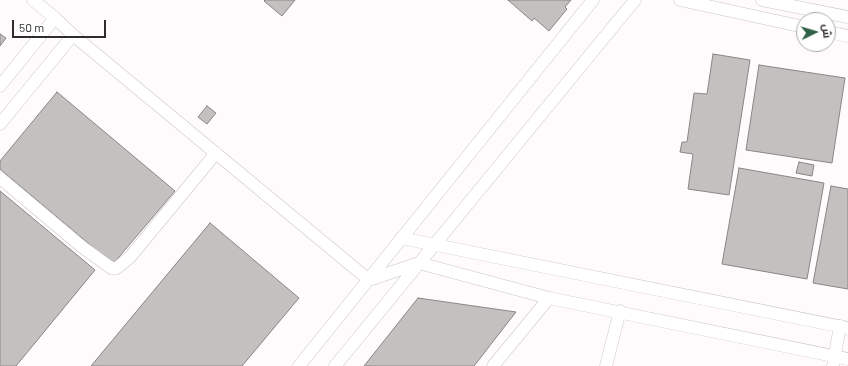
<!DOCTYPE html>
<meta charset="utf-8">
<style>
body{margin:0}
#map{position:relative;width:848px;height:366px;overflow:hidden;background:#fffafb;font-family:Barlow,Cairo,sans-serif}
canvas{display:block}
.north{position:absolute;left:796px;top:12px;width:40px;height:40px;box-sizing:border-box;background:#fff;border:1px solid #ababab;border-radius:50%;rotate:85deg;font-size:11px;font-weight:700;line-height:16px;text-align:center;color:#2e2c2c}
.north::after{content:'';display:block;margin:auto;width:14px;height:18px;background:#2f6247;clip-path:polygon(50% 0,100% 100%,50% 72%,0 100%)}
.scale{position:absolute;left:12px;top:20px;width:94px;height:18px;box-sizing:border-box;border:2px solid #2e2c2c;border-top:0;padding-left:5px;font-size:12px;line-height:14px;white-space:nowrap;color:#2e2c2c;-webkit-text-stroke:3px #fff;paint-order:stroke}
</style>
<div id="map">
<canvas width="848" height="366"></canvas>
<div class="north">ش</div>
<div class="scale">50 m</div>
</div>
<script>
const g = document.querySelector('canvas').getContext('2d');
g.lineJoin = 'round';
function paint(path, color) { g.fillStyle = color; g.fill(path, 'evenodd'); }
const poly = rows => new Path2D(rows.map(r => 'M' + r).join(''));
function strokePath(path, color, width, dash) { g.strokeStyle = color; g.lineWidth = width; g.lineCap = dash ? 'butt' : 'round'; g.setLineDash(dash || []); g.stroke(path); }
const building = poly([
 [265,0,295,0,282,16,264,1,265,0],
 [508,0,571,0,565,7,567,9,549,31,534,18,532,21,508,0],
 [0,34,6,38,0,46,0,34],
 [713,54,750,60,729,195,688,189,693,154,680,152,682,142,687,142,694,93,707,94,713,54],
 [759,65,845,78,832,163,746,150,759,65],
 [57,92,175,191,113,264,0,169,0,161,57,92],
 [207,106,216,113,207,124,198,117,207,106],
 [799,162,814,165,812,176,796,173,799,162],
 [739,168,824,183,807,279,722,264,739,168],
 [831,186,848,189,848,289,813,283,831,186],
 [0,191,95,270,16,366,0,366,0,191],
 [210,223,299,298,242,366,91,366,210,223],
 [418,298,516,312,474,366,364,366,418,298]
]);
const minor = poly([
 [33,0,55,18,73,35,369,280,419,263,549,298,848,359],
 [680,0,804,27],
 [762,0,848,17],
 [828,32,848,36],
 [0,86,55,18],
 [0,124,73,35],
 [0,178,81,246,111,268,117,268,131,256,216,153],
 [401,238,848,328],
 [299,366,593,0],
 [335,366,635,0],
 [493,366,549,298],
 [606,366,620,311],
 [833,366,840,326]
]);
paint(building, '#c4c0c0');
strokePath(building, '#898585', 1);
strokePath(minor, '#cbc6c7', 13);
strokePath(minor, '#fff', 12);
</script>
